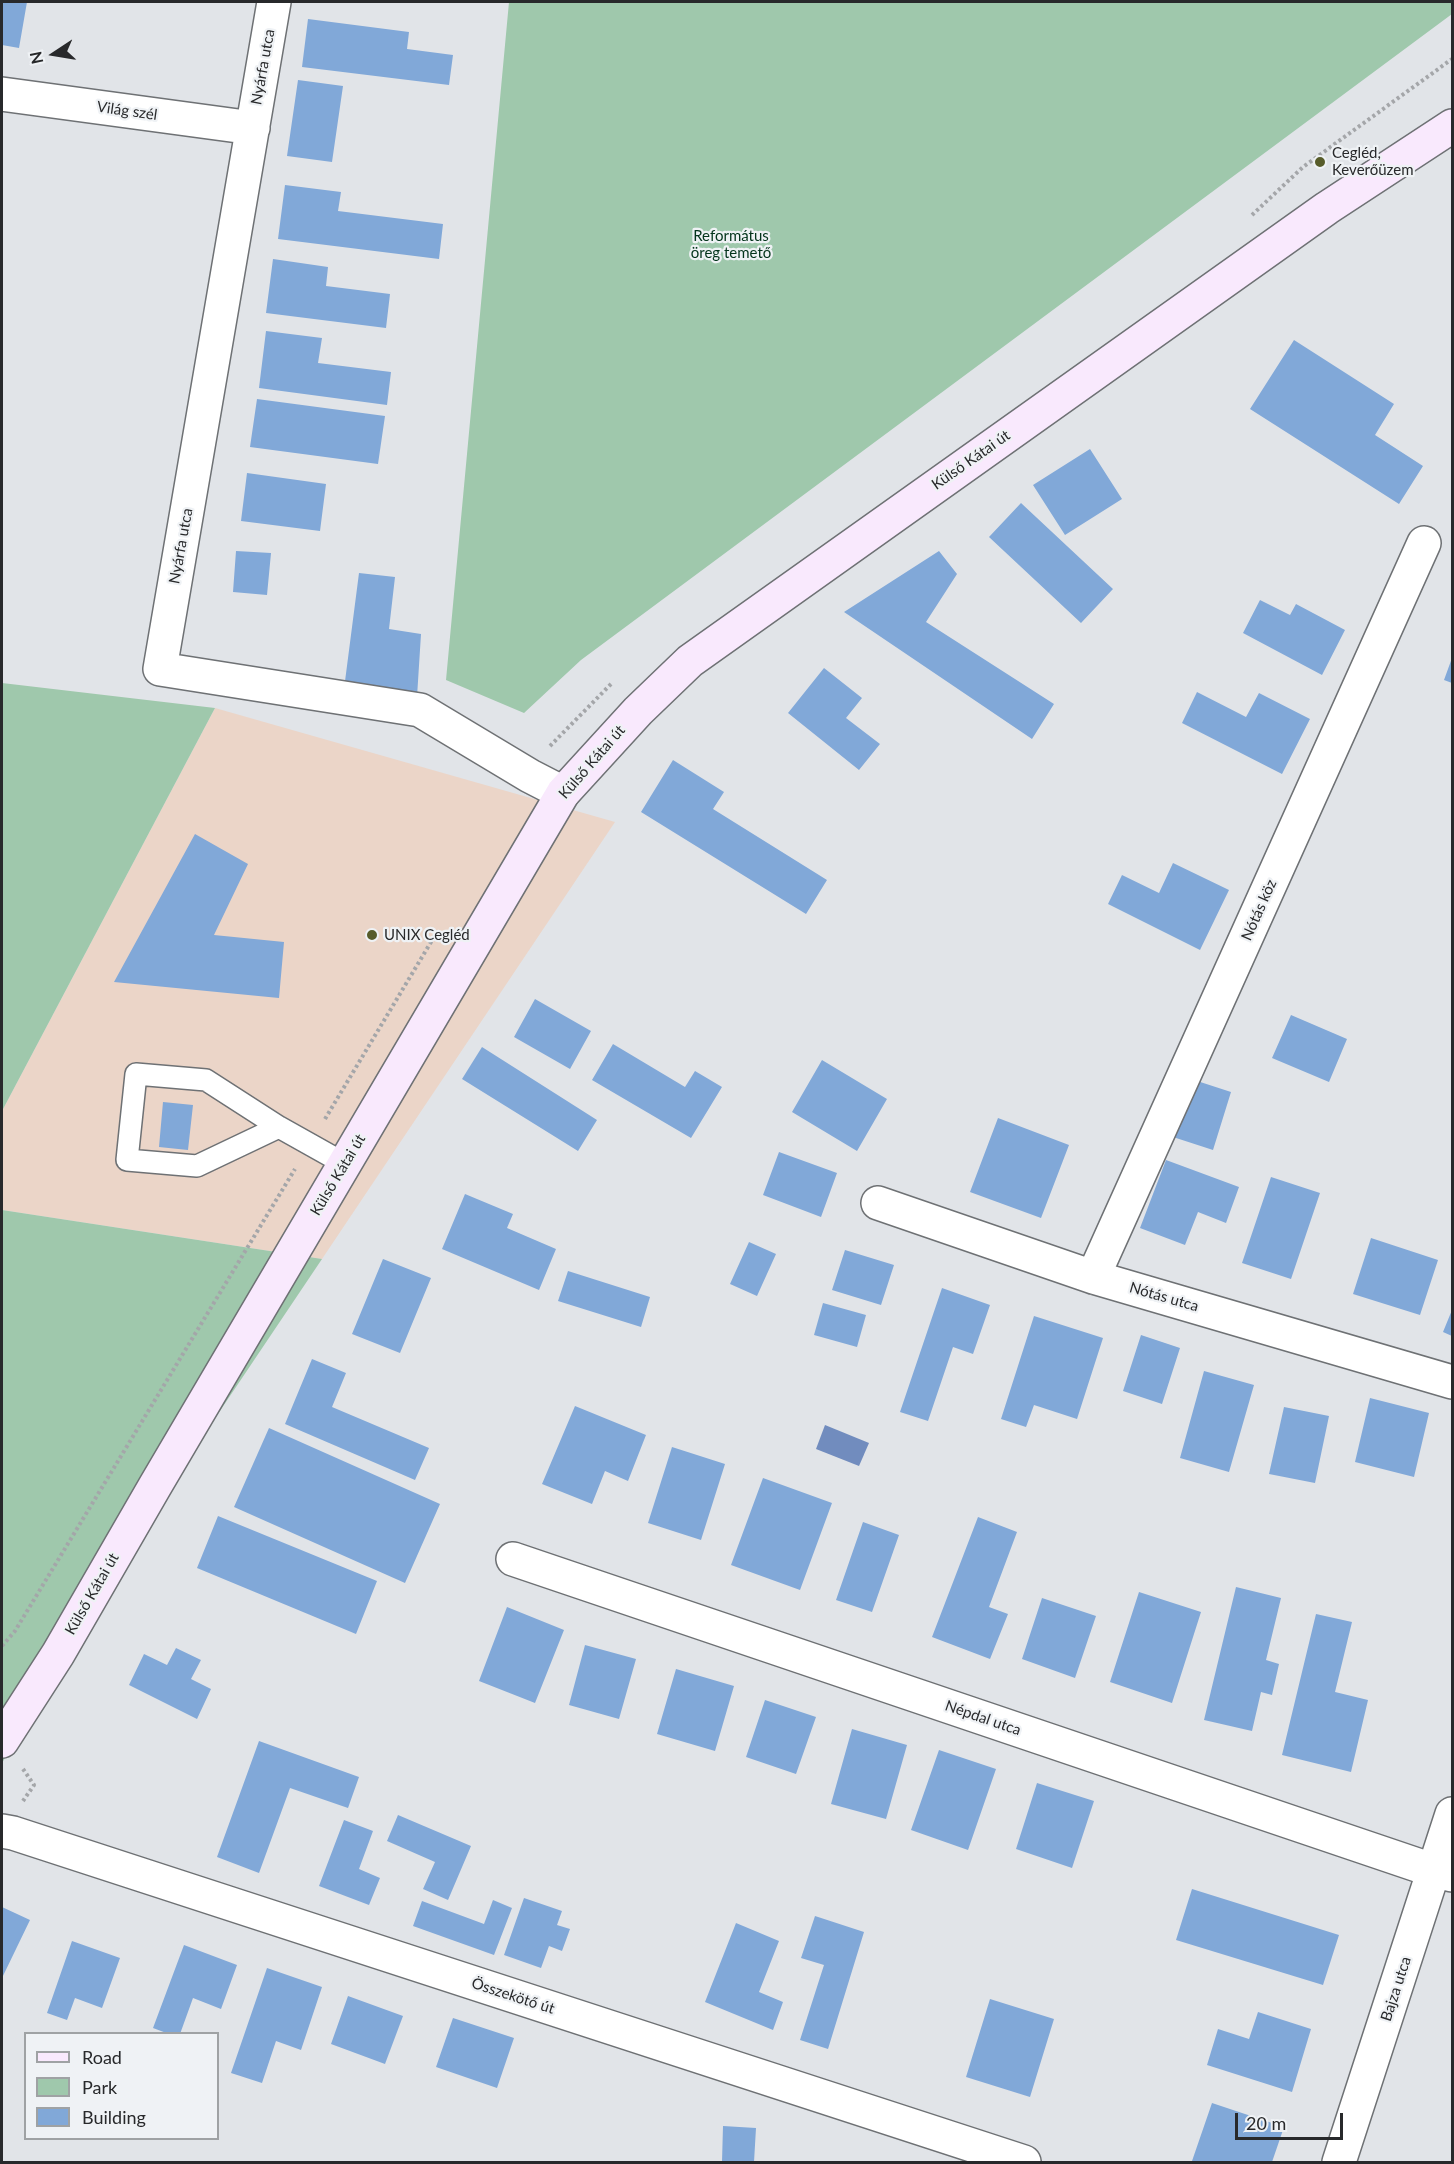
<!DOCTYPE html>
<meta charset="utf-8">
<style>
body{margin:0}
#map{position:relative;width:1454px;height:2164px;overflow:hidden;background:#e1e4e8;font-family:Lato,sans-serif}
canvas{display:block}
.frame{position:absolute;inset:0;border:3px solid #28292b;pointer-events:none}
.legend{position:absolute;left:24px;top:2032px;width:195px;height:108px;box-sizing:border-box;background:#eff2f5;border:2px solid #9fa2a4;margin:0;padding:8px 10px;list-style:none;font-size:18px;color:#28292b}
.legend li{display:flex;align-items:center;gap:12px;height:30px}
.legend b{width:30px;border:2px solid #9fa2a4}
.north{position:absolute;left:24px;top:24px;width:60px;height:60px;-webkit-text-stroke:4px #eff2f5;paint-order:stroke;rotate:258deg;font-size:16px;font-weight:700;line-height:24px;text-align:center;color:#28292b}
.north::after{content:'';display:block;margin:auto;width:21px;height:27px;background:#28292b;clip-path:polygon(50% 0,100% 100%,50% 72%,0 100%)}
.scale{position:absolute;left:1235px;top:2113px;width:108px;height:27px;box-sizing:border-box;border:3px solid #28292b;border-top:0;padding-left:8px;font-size:18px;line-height:21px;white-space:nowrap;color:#28292b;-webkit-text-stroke:4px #eff2f5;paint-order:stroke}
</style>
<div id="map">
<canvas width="1454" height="2164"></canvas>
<div class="frame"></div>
<ul class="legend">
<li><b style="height:8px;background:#f9e9fd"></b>Road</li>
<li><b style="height:16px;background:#9fc8ac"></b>Park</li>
<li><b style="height:16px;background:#81a8d8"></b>Building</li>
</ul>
<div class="north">N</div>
<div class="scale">20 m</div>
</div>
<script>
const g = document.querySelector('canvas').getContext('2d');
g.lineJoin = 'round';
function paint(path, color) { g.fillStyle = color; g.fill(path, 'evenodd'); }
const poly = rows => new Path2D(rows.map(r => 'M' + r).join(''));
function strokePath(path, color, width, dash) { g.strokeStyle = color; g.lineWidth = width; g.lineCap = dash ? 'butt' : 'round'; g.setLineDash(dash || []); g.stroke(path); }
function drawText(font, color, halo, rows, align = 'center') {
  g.font = font + ' Lato,sans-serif'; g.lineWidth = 4.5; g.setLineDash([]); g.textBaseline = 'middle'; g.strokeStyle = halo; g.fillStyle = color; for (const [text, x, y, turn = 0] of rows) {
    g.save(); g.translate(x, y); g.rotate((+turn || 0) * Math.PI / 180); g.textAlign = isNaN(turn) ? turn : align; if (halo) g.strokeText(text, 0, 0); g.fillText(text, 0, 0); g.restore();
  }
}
const commercial = poly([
 [215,708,615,822,322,1259,2,1210,2,1111]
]);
const green = poly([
 [509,2,1452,2,1452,14,581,660,524,713,446,680],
 [2,683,215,708,2,1111],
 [2,1210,322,1259,150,1515,2,1763]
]);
const water = poly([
 [825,1425,869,1443,859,1466,816,1449]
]);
const building = poly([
 [2,2,27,2,19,48,2,45],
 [308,19,409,32,407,49,453,55,449,85,302,67],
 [298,80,343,86,332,162,287,156],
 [285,185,341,192,338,211,443,224,439,259,278,239],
 [273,259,328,267,326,286,390,294,386,328,266,313],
 [266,331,322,338,318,363,391,372,387,405,259,388],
 [1294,340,1394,404,1375,435,1423,466,1399,504,1250,409],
 [257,399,385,416,378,464,250,447],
 [1090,449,1122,499,1065,535,1033,485],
 [247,473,326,484,320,531,241,521],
 [1021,503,1113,589,1081,623,989,537],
 [236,551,271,553,267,595,233,592],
 [939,551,957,574,926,622,1054,704,1032,739,844,612],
 [359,573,395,577,389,629,421,634,417,697,344,689],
 [1260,600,1290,615,1296,604,1345,630,1322,675,1243,633],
 [1452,658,1452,683,1444,680],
 [824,668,862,698,846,718,880,744,859,770,788,713],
 [1197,692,1246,717,1259,693,1310,719,1282,774,1182,723],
 [673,760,724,792,713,809,827,880,806,914,641,812],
 [195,834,248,864,214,935,284,942,279,998,114,982],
 [1173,863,1229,890,1200,950,1108,904,1122,875,1159,893],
 [535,999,591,1031,570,1069,514,1037],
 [1291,1015,1347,1039,1329,1082,1272,1058],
 [613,1044,685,1087,695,1071,722,1087,691,1138,592,1080],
 [482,1047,597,1120,578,1151,462,1079],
 [822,1060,887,1099,857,1151,792,1112],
 [1191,1079,1231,1092,1213,1150,1173,1137],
 [163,1102,193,1105,188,1150,159,1147],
 [998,1118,1069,1145,1041,1218,970,1192],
 [779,1152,837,1173,821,1217,763,1195],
 [1166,1160,1239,1187,1226,1223,1198,1212,1185,1245,1140,1228],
 [1271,1177,1320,1193,1291,1279,1242,1263],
 [465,1194,513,1214,507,1228,556,1249,539,1290,442,1249],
 [1371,1238,1438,1260,1420,1315,1353,1294],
 [749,1242,776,1254,757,1296,730,1284],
 [845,1250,894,1265,881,1305,832,1290],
 [383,1259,431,1278,400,1353,352,1334],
 [568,1271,650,1297,641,1327,558,1301],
 [942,1288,990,1305,973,1354,953,1347,928,1421,900,1412],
 [823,1303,866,1315,857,1347,814,1335],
 [1452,1310,1452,1336,1443,1332],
 [1034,1316,1103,1338,1077,1419,1034,1405,1026,1427,1001,1419],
 [1141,1335,1180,1348,1162,1404,1123,1391],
 [312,1359,346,1373,332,1407,429,1448,415,1480,285,1424],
 [1204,1371,1254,1385,1229,1472,1180,1458],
 [1370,1398,1429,1413,1414,1477,1355,1462],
 [575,1406,646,1435,628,1481,605,1471,592,1504,542,1484],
 [1284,1407,1329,1416,1315,1483,1269,1474],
 [269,1428,440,1504,405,1583,234,1507],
 [672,1447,725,1464,701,1540,648,1523],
 [763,1478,832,1503,800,1590,731,1565],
 [218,1516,377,1581,356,1634,197,1568],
 [978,1517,1017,1532,989,1607,1008,1614,990,1659,932,1637],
 [863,1522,899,1535,872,1612,836,1600],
 [1236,1587,1281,1598,1266,1660,1279,1664,1272,1695,1261,1692,1252,1731,1204,1720],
 [1139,1592,1201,1612,1172,1703,1110,1682],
 [1042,1598,1096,1616,1075,1678,1022,1659],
 [507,1607,564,1630,535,1703,479,1681],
 [1316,1614,1352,1622,1335,1692,1368,1700,1351,1772,1282,1755],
 [585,1645,636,1659,619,1719,569,1705],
 [176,1648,201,1660,191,1679,211,1689,197,1719,129,1685,144,1654,167,1665],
 [676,1669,734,1686,715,1751,657,1734],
 [765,1700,816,1717,796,1774,746,1757],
 [852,1729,907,1745,886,1819,831,1804],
 [259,1741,359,1777,348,1808,290,1788,259,1873,217,1857],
 [939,1750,996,1769,968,1850,911,1830],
 [1037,1783,1094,1801,1072,1868,1016,1849],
 [398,1815,471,1846,448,1900,423,1889,435,1862,387,1841],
 [344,1820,373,1831,359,1869,380,1878,369,1905,319,1886],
 [1192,1889,1339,1935,1323,1985,1176,1940],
 [524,1898,562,1911,557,1925,570,1929,562,1951,549,1946,541,1968,504,1955],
 [493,1900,512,1908,494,1955,413,1926,422,1901,484,1924],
 [2,1907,30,1920,2,1978],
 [815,1916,864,1932,828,2049,800,2040,824,1965,801,1958],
 [736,1923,779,1941,759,1992,783,2002,773,2030,705,2002],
 [72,1941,120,1958,102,2008,75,1998,67,2020,47,2013],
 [184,1945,237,1965,221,2009,193,1998,180,2034,169,2034,153,2028],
 [267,1968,322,1987,301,2050,276,2041,262,2083,231,2073],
 [348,1996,403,2016,385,2064,331,2044],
 [990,1999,1054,2019,1030,2097,966,2077],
 [1258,2012,1311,2029,1292,2092,1207,2065,1218,2029,1249,2039],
 [453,2018,514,2038,497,2088,436,2067],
 [1212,2103,1284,2127,1272,2162,1196,2162,1192,2161],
 [723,2126,756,2128,754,2162,722,2162]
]);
const path = poly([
 [1252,215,1303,167,1452,59],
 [550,746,612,683],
 [325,1119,437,932],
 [2,1646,15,1631,295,1169],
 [23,1769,34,1785,23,1801]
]);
const lane = poly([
 [279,1127,197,1166,127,1160,136,1074,206,1080,279,1127,345,1164]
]);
const street = poly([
 [274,2,160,669,420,710,530,776,563,793],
 [2,94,253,128],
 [878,1203,1093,1277,1452,1382],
 [1093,1277,1424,543],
 [513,1559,1435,1871,1452,1875],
 [2,1831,13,1833,1024,2162],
 [1339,2162,1452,1814]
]);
const secondary = poly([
 [2,1741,58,1654,155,1486,563,793,638,711,690,661,1327,208,1452,126]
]);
const markers = [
 [1320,162,6,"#575c2a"],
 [372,935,6,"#575c2a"]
];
const streetNames = [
 ["Nyárfa utca",263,67,-80],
 ["Világ szél",127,111,8],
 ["Külső Kátai út",971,460,-35],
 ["Nyárfa utca",181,546,-80],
 ["Külső Kátai út",592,762,-49],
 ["Nótás köz",1259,910,-66],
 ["Külső Kátai út",338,1175,-59],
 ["Nótás utca",1164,1297,16],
 ["Külső Kátai út",92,1594,-60],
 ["Népdal utca",983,1718,19],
 ["Bajza utca",1396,1989,-72],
 ["Összekötő út",513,1996,18]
];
const poiNames = [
 ["Cegléd,",1332,153],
 ["Keverőüzem",1332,170],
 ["UNIX Cegléd",384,935]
];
const parkNames = [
 ["Református",731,236],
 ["öreg temető",731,253]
];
paint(commercial, '#ebd5c8');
paint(green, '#9fc8ac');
paint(water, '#718cbe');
paint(building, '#81a8d8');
strokePath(lane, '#6e7174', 24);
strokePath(street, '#6e7174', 36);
strokePath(secondary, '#6e7174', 36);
strokePath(path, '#a4a6a9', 4, [3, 3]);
strokePath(lane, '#fff', 21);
strokePath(street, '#fff', 33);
strokePath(secondary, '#f9e9fd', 33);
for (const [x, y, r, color] of markers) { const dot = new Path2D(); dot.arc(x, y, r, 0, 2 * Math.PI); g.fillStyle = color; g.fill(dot); strokePath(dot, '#eff2f5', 2); }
drawText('15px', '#28292b', '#eff2f5', streetNames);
drawText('15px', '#28292b', '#eff2f5', poiNames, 'left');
drawText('15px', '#03341b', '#eff2f5', parkNames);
</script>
